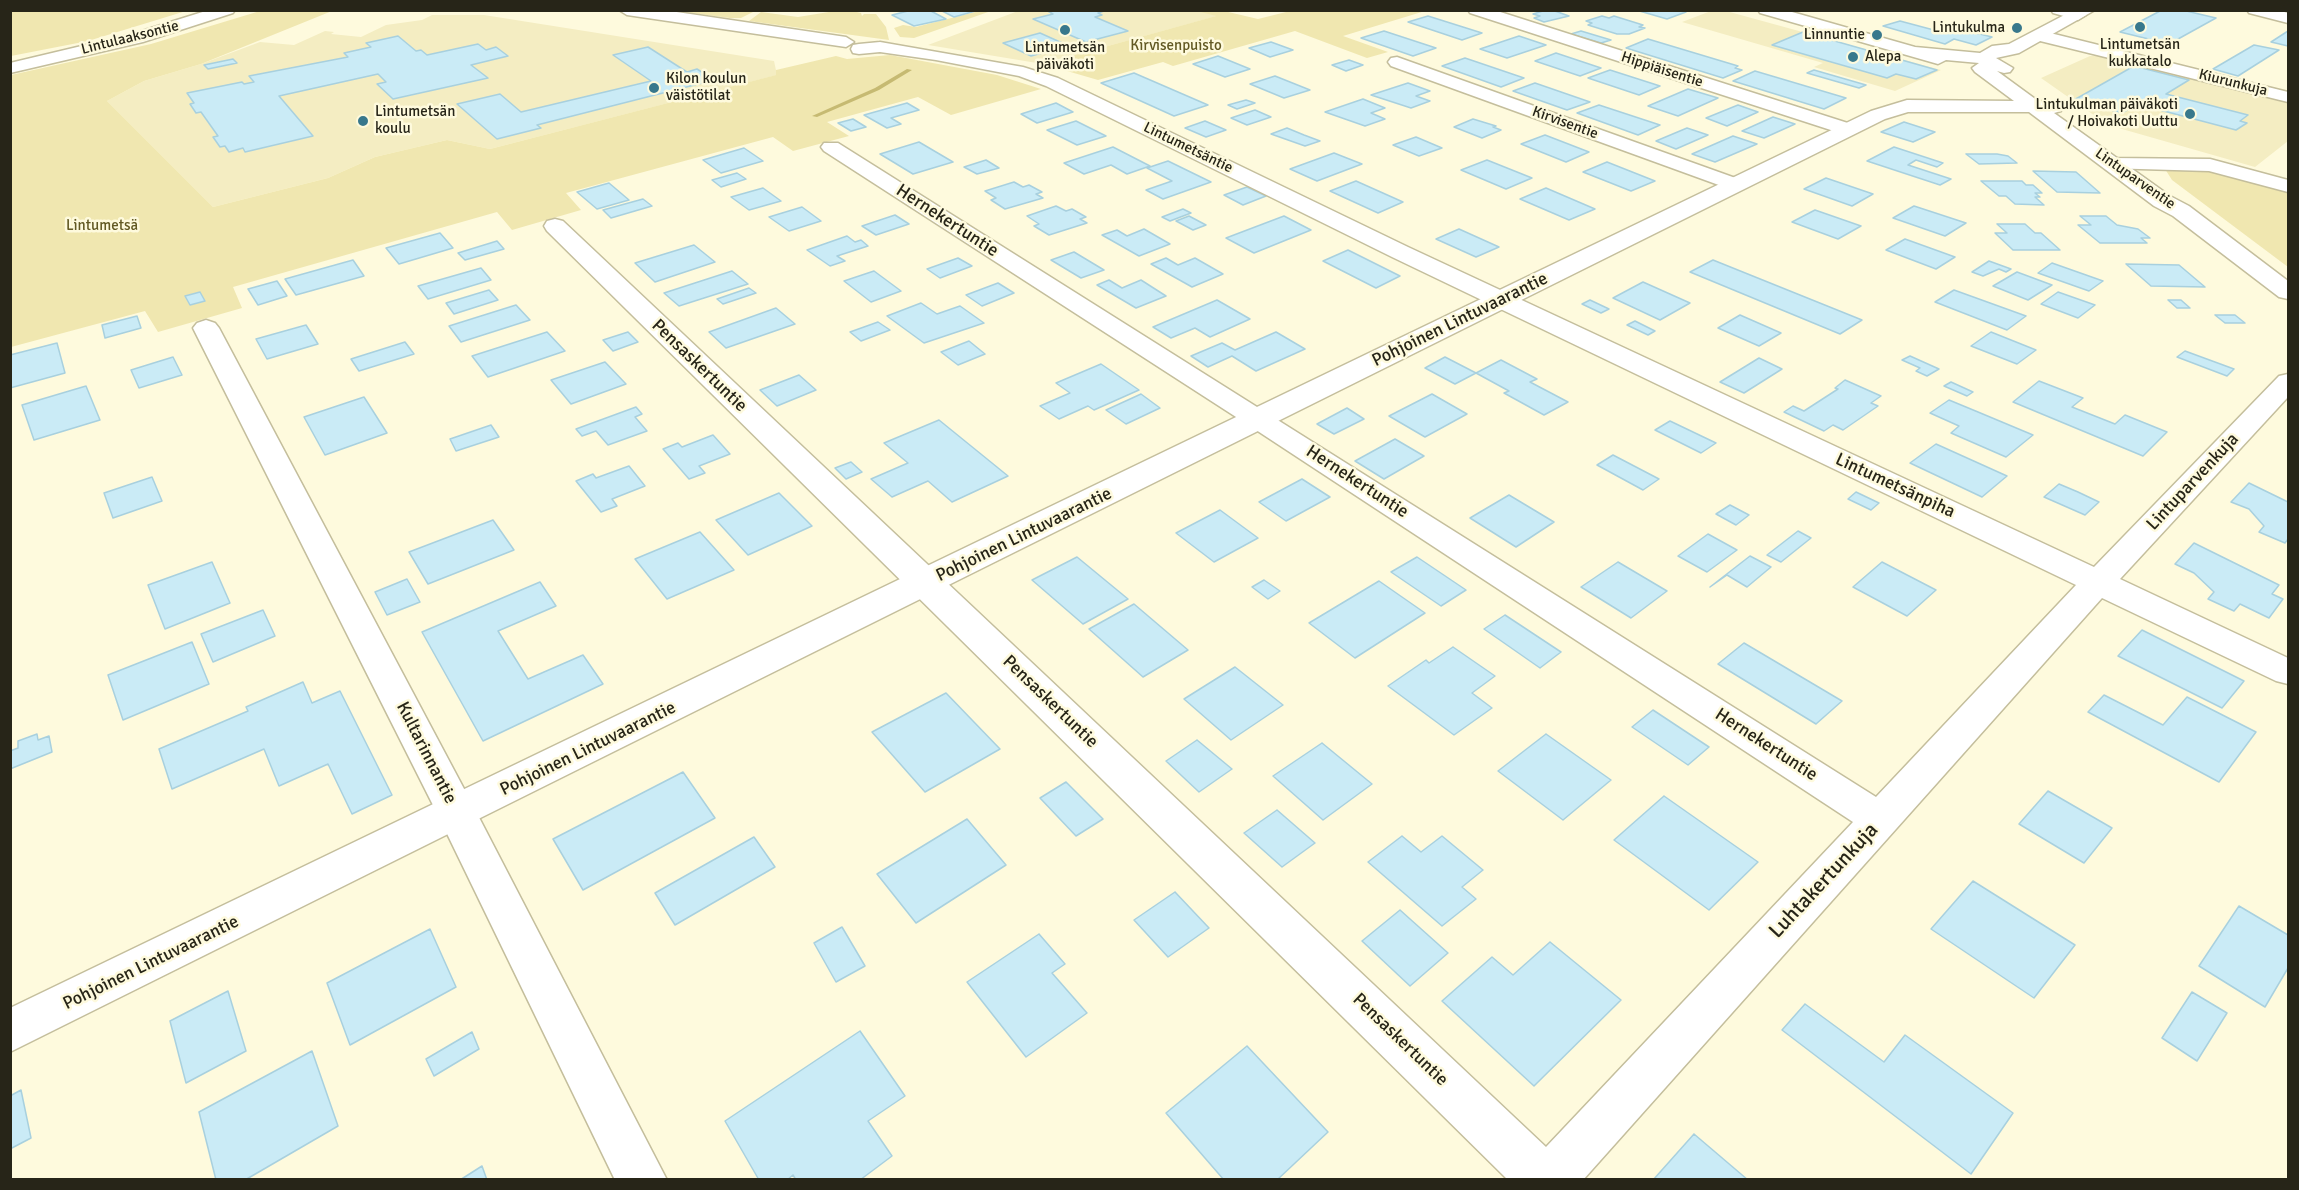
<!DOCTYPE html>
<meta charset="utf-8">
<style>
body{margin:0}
#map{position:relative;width:2299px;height:1190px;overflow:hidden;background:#fefadd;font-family:Signika,sans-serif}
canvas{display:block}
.frame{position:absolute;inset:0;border:12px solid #272518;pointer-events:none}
</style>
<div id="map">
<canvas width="2299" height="1190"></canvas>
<div class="frame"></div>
</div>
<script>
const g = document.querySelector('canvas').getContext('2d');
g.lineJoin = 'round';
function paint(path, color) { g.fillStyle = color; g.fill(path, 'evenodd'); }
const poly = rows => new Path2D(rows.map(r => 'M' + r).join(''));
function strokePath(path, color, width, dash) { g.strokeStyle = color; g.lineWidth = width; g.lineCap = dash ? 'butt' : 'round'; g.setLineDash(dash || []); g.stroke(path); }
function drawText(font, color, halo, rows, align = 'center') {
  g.font = font + ' Signika,sans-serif'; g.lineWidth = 5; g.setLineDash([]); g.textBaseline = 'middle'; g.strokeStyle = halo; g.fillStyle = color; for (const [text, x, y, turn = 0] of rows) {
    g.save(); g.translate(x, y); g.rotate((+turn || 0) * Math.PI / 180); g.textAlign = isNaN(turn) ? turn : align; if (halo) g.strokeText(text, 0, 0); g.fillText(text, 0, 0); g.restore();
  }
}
const built = poly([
 [1197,10,1217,16,1043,64,928,45,1018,11],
 [1711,11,1726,11,1941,70,1895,91,1814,67,1823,63,1682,22],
 [432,15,484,15,774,61,777,75,490,149,447,140,375,157,328,178,213,207,107,101,144,81,201,64,260,42,294,45,325,31,334,32,331,34,361,37,386,25,422,20],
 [2090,56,2106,56,2288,102,2288,141,2255,167,2108,125,2041,78]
]);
const green = poly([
 [11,10,186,10,186,11,88,41,11,56],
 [983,10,991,11,914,38,900,37,894,28,903,25,916,27],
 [260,11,332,11,201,64,144,81,107,101,213,207,328,178,375,157,447,140,490,149,776,75,776,70,836,56,847,59,890,55,997,75,1041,89,951,115,918,97,827,122,849,136,793,151,773,137,566,193,581,210,512,230,497,212,233,287,242,308,158,332,145,311,11,347,11,75,151,44],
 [676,11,750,10,755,11,741,18,730,18],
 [835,11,857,12,861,13,862,16,864,14,876,14,886,27,889,40,749,21,761,12,798,17],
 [1197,11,1224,11,1258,19,1290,11,1425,11,1343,36,1388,52,1367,58,1295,31,1173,66,1163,62,1098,80,1043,64,1216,16],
 [2165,169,2200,169,2228,174,2288,191,2288,267,2172,180]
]);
const stream = poly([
 [907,69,912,70,879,90,817,117,812,116,875,88,907,69]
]);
const building = poly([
 [912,10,929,10,946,19,914,26,892,15,912,10],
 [940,10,979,10,954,17,940,10],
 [1046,10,1107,10,1098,13,1102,15,1095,17,1128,31,1086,42,1033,19,1053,14,1046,10],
 [1546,10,1552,10,1569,16,1544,22,1534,18,1540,16,1533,14,1546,10],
 [1636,10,1680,10,1686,12,1667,19,1636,10],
 [2162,10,2182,10,2216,18,2169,44,2120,32,2162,10],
 [1428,16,1482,33,1462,40,1408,22,1428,16],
 [1602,16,1609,18,1614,16,1643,25,1639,27,1645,28,1629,34,1617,34,1588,25,1592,23,1586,21,1602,16],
 [1900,21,1945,33,1955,28,1992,37,1976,45,1954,39,1945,44,1883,26,1900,21],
 [1384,31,1436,48,1413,56,1361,38,1384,31],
 [1581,31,1611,40,1601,43,1571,34,1581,31],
 [2288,31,2288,46,2271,42,2288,31],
 [1803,32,1937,70,1916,79,1896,74,1887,78,1772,45,1803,32],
 [1040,33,1069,46,1031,56,1003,43,1040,33],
 [398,36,416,51,421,50,427,55,478,44,486,50,496,47,508,56,471,65,488,78,393,99,377,84,386,82,378,74,279,96,313,136,245,152,243,148,229,152,225,146,220,147,213,137,218,136,201,112,196,113,190,104,194,103,187,93,242,82,244,84,254,82,249,76,348,57,344,53,371,47,366,43,398,36],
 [1519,36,1546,45,1507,58,1480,49,1519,36],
 [1648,39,1738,66,1735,68,1742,70,1723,78,1626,48,1648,39],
 [1271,42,1293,50,1270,57,1249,48,1271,42],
 [2254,45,2279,50,2238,76,2213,69,2254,45],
 [648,47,687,72,697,69,714,80,537,125,541,128,497,139,457,104,500,94,521,112,651,81,613,55,648,47],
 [1556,53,1601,68,1580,76,1535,61,1556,53],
 [1218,56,1250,69,1225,77,1193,64,1218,56],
 [1465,58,1524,78,1501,87,1442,66,1465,58],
 [233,59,237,63,208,69,204,65,233,59],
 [1349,60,1363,65,1346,71,1332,65,1349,60],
 [2134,66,2189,80,2166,94,2248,115,2240,121,2247,123,2236,130,2137,104,2122,113,2074,100,2134,66],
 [1610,70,1660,86,1639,95,1588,78,1610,70],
 [1814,70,1866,85,1859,88,1807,73,1814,70],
 [1755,71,1846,98,1824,109,1733,81,1755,71],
 [1134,73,1208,105,1174,116,1101,83,1134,73],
 [1275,76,1310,90,1284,98,1250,84,1275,76],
 [1408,83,1430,91,1416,96,1430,101,1411,108,1371,95,1408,83],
 [1535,83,1590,102,1567,110,1513,91,1535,83],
 [1688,89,1718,98,1678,116,1648,106,1688,89],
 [1363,99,1385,108,1371,113,1385,119,1365,126,1325,112,1363,99],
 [1246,100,1255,103,1237,109,1228,105,1246,100],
 [907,103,919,110,891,118,901,124,887,128,864,115,907,103],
 [1056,103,1073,112,1037,123,1021,114,1056,103],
 [1599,105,1660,125,1638,135,1577,113,1599,105],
 [1738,105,1758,112,1727,126,1706,118,1738,105],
 [1255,110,1271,117,1247,125,1231,118,1255,110],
 [1773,117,1795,124,1764,138,1742,131,1773,117],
 [853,119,866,127,851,131,838,123,853,119],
 [1473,119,1496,126,1493,127,1501,130,1482,138,1454,127,1473,119],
 [1076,121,1106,136,1077,145,1047,130,1076,121],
 [1205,121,1226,130,1206,137,1185,128,1205,121],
 [1904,122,1935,132,1913,142,1881,132,1904,122],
 [1287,128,1304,135,1320,141,1305,146,1271,134,1287,128],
 [1687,128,1708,135,1676,149,1656,141,1687,128],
 [1545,135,1589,152,1566,162,1521,144,1545,135],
 [1733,136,1757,144,1715,162,1692,154,1733,136],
 [1416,137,1442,148,1419,156,1393,145,1416,137],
 [919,142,953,162,913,174,880,154,919,142],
 [1113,147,1150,166,1127,174,1111,165,1084,174,1064,163,1113,147],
 [1894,147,1943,163,1937,167,1916,160,1908,165,1951,179,1940,185,1867,161,1894,147],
 [744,148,763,161,721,173,703,160,744,148],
 [1334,153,1362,164,1317,181,1290,169,1334,153],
 [1966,154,1997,154,2008,156,2017,163,1979,164,1966,154],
 [986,160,999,168,977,174,964,167,986,160],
 [1487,160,1532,178,1506,189,1461,170,1487,160],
 [1168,161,1211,182,1163,199,1146,190,1172,181,1147,168,1168,161],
 [1607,162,1655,181,1631,191,1583,172,1607,162],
 [2033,171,2076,172,2100,193,2057,192,2033,171],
 [737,173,746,179,721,187,712,180,737,173],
 [1826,178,1873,194,1852,206,1804,189,1826,178],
 [1356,181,1403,202,1378,213,1330,191,1356,181],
 [1981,181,2022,181,2026,185,2033,185,2042,193,2035,193,2040,197,2035,197,2044,205,2015,204,2006,196,1999,196,1981,181],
 [1014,182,1023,187,1029,185,1042,192,1036,194,1043,198,1005,209,991,200,996,198,985,191,1014,182],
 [609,183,629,200,597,209,577,192,609,183],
 [1247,187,1266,196,1243,205,1224,195,1247,187],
 [763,188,781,201,749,210,731,197,763,188],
 [1546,188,1595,209,1569,220,1520,199,1546,188],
 [643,199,652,206,611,218,603,210,643,199],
 [1056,206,1066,211,1072,209,1086,217,1080,219,1087,223,1049,235,1034,226,1039,224,1027,216,1056,206],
 [1914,206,1966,223,1945,236,1893,218,1914,206],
 [802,207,821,221,789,231,769,217,802,207],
 [1183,209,1191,213,1170,221,1162,217,1183,209],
 [1815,210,1861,226,1838,239,1792,222,1815,210],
 [895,215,909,224,876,235,862,226,895,215],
 [1189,216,1206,225,1193,230,1176,221,1189,216],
 [1284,216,1311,230,1254,253,1226,238,1284,216],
 [2080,216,2106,216,2117,225,2138,229,2150,238,2141,238,2147,243,2100,243,2078,225,2091,225,2080,216],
 [1997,224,2025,224,2035,233,2041,233,2060,250,2013,250,1995,233,2007,233,1997,224],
 [1144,229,1170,244,1139,256,1102,235,1117,230,1127,236,1144,229],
 [1459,229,1499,247,1476,257,1436,239,1459,229],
 [440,233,453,248,399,264,386,248,440,233],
 [847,236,855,242,861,240,868,246,837,256,845,261,830,266,807,250,847,236],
 [1905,239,1955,257,1936,269,1886,250,1905,239],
 [497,241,504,249,465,260,458,253,497,241],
 [694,245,715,262,655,282,635,263,694,245],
 [1348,250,1400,276,1376,288,1323,261,1348,250],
 [1074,252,1104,270,1081,278,1051,260,1074,252],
 [958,258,972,266,940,278,927,269,958,258],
 [1166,258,1178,265,1195,258,1223,274,1192,287,1151,264,1166,258],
 [353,260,364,276,296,295,285,279,353,260],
 [1713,260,1862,320,1840,334,1690,272,1713,260],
 [1989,261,2011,269,2006,272,1999,269,1983,276,1972,272,1989,261],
 [2052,263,2103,281,2089,291,2038,273,2052,263],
 [2126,264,2179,265,2205,287,2151,286,2126,264],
 [481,268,491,280,428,299,418,286,481,268],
 [732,271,748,284,679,306,664,293,732,271],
 [874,271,901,291,871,302,844,281,874,271],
 [2017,272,2052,285,2028,300,1993,286,2017,272],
 [1109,280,1122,288,1141,280,1166,296,1136,308,1097,285,1109,280],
 [277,281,287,296,258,305,248,289,277,281],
 [1643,282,1690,303,1660,320,1613,298,1643,282],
 [998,283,1014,293,982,306,966,295,998,283],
 [749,288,756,293,723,304,717,299,749,288],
 [489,290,498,300,454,314,446,303,489,290],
 [1954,290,2026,316,2007,330,1935,302,1954,290],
 [200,292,205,301,190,305,185,296,200,292],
 [2058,292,2095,305,2078,318,2041,304,2058,292],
 [1217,300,1250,319,1210,337,1195,328,1171,338,1153,327,1217,300],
 [1590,300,1609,309,1601,313,1582,304,1590,300],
 [2168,300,2181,300,2190,308,2177,308,2168,300],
 [921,303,937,314,960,306,984,323,924,343,887,316,921,303],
 [516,305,530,320,461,342,449,326,516,305],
 [776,308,795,324,726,348,709,332,776,308],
 [1740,315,1781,333,1759,346,1718,328,1740,315],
 [2215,315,2235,315,2245,323,2225,323,2215,315],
 [137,316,141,328,105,338,102,325,137,316],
 [1635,321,1655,331,1648,335,1627,325,1635,321],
 [878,322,890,330,861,341,850,332,878,322],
 [306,325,318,344,267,359,256,339,306,325],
 [547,332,565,351,488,377,472,356,547,332],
 [628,332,638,342,613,351,603,340,628,332],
 [1276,332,1305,349,1256,371,1232,356,1208,367,1191,356,1222,343,1235,350,1276,332],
 [1991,332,2036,350,2017,364,1971,346,1991,332],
 [969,341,985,354,958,365,941,352,969,341],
 [405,342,414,354,359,371,351,359,405,342],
 [57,343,65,373,10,388,10,355,57,343],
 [2185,351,2234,369,2227,376,2177,357,2185,351],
 [1910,356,1939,369,1927,376,1916,371,1920,368,1902,360,1910,356],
 [173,357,182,375,139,388,131,370,173,357],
 [1445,357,1476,373,1455,384,1425,368,1445,357],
 [1759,358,1782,369,1744,393,1720,382,1759,358],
 [1501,360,1537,379,1530,382,1568,402,1544,415,1504,393,1509,391,1476,373,1501,360],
 [605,362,626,384,571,404,551,380,605,362],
 [1101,364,1139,390,1094,410,1088,406,1059,419,1040,406,1070,393,1056,383,1101,364],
 [799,375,816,390,777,406,760,390,799,375],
 [1845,380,1881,396,1871,403,1878,406,1843,430,1833,425,1824,431,1784,412,1793,406,1804,411,1838,389,1835,388,1845,380],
 [2039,381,2083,398,2072,407,2115,424,2125,415,2167,432,2143,456,2013,402,2039,381],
 [1951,382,1973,392,1967,396,1944,386,1951,382],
 [86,386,100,420,34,440,22,405,86,386],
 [1141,394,1160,408,1126,424,1106,410,1141,394],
 [1432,394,1467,414,1425,437,1389,416,1432,394],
 [364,397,387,433,325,455,304,417,364,397],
 [1949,400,1978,412,2033,435,2006,457,1951,433,1959,426,1930,413,1949,400],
 [636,407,642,414,635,417,647,431,608,445,596,431,582,436,576,429,636,407],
 [1347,408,1364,419,1334,434,1317,424,1347,408],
 [939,420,1008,476,952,502,928,481,892,497,871,479,908,463,884,443,939,420],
 [1670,421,1716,443,1701,453,1655,430,1670,421],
 [491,425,499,437,456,451,450,439,491,425],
 [713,435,730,454,699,466,705,473,689,479,663,449,678,443,682,447,713,435],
 [1395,439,1424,456,1384,479,1355,461,1395,439],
 [1936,444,2007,476,1982,497,1910,463,1936,444],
 [1613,455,1659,479,1643,490,1597,465,1613,455],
 [851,462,862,472,846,479,835,468,851,462],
 [629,466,645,486,612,499,617,506,601,512,576,481,593,474,596,478,629,466],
 [152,477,162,501,113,518,104,493,152,477],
 [1302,479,1330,497,1286,521,1259,502,1302,479],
 [2249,483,2288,502,2288,539,2285,543,2259,532,2264,526,2249,509,2231,502,2249,483],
 [2059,484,2078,492,2099,502,2085,515,2044,497,2059,484],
 [1856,492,1879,503,1871,510,1848,499,1856,492],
 [779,493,812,526,748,555,716,520,779,493],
 [1509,495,1554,522,1516,547,1470,518,1509,495],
 [1730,505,1749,515,1736,525,1716,514,1730,505],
 [1220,510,1258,538,1214,562,1176,533,1220,510],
 [493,520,514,550,428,584,409,552,493,520],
 [1798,531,1811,538,1781,562,1767,555,1798,531],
 [700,532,734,570,667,599,635,559,700,532],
 [1708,534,1737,550,1707,572,1678,556,1708,534],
 [2194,543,2279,585,2272,594,2283,599,2269,618,2240,604,2234,611,2208,599,2214,592,2194,573,2175,564,2194,543],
 [1750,556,1771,567,1747,587,1727,575,1710,587,1750,556],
 [1077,557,1128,599,1083,624,1032,580,1077,557],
 [1417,557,1466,590,1441,606,1391,572,1417,557],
 [212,562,230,603,165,629,148,585,212,562],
 [1618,562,1667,591,1631,618,1581,587,1618,562],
 [1882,562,1936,590,1907,616,1853,587,1882,562],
 [407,579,420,602,387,615,375,592,407,579],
 [1264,580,1280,591,1268,599,1252,587,1264,580],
 [1379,581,1425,613,1355,658,1309,623,1379,581],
 [540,582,556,606,498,631,528,679,583,655,603,684,483,741,422,632,540,582],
 [1134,604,1188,650,1143,677,1089,629,1134,604],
 [263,610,275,636,213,662,201,634,263,610],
 [1505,615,1561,652,1540,668,1484,629,1505,615],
 [2142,630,2244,681,2222,708,2118,656,2142,630],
 [192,642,209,684,123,720,108,675,192,642],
 [1744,643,1842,701,1816,724,1718,664,1744,643],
 [1453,647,1495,676,1472,693,1492,708,1454,735,1388,686,1426,660,1429,663,1453,647],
 [1235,667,1283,705,1231,740,1184,699,1235,667],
 [303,682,312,703,340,691,392,795,352,814,328,764,279,786,264,749,172,789,159,749,248,711,246,707,303,682],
 [946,693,1000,749,925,792,872,732,946,693],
 [2104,695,2163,725,2187,697,2256,732,2219,782,2088,712,2104,695],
 [1653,710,1709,747,1688,765,1632,727,1653,710],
 [37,734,38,740,49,736,52,752,10,769,10,751,18,748,18,741,37,734],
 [1546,734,1611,780,1563,820,1498,771,1546,734],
 [1197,740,1232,769,1199,792,1166,761,1197,740],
 [1322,743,1372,784,1323,820,1273,776,1322,743],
 [683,772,715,818,583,890,553,839,683,772],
 [1066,782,1103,819,1076,836,1040,798,1066,782],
 [2048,791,2112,828,2084,863,2019,824,2048,791],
 [1664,796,1758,862,1709,910,1614,840,1664,796],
 [1277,810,1315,843,1282,867,1244,833,1277,810],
 [967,819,1006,865,916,923,877,874,967,819],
 [1402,836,1421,852,1442,836,1483,870,1462,887,1476,899,1442,926,1368,862,1402,836],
 [754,837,775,867,675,925,655,893,754,837],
 [1973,881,2075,945,2034,998,1931,929,1973,881],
 [1175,892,1209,928,1168,957,1134,920,1175,892],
 [2239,906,2288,935,2288,968,2265,1007,2199,966,2239,906],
 [1400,910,1448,953,1410,986,1362,941,1400,910],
 [842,927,865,966,836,982,814,943,842,927],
 [430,929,456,987,350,1045,327,983,430,929],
 [1039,934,1065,964,1052,973,1087,1013,1026,1057,967,982,1039,934],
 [1550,942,1621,1000,1534,1086,1442,1001,1492,957,1513,975,1550,942],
 [228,991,246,1051,186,1083,170,1021,228,991],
 [2192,992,2227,1013,2197,1061,2162,1038,2192,992],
 [1805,1004,1884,1062,1905,1035,2013,1113,1971,1174,1782,1030,1805,1004],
 [860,1031,905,1096,868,1121,892,1156,860,1180,796,1180,793,1175,787,1180,759,1180,725,1121,860,1031],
 [472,1032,479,1049,434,1076,426,1059,472,1032],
 [1247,1046,1328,1132,1277,1180,1224,1180,1166,1113,1247,1046],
 [312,1051,338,1126,245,1180,216,1180,199,1112,312,1051],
 [21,1090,31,1138,10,1149,10,1096,21,1090],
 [1694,1134,1748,1180,1653,1180,1694,1134],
 [482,1166,487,1180,460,1180,482,1166]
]);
const street = poly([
 [209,10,235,10,233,13,143,42,10,73,10,63,132,34,209,10],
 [619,10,663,10,846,37,854,42,846,47,627,15,619,10],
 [1468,10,1494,10,1854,125,1857,129,1854,133,1847,135,1840,133,1470,13,1468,10],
 [2051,10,2079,10,2086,15,2078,20,2053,13,2051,10],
 [2247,10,2277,10,2288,13,2288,23,2249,13,2247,10],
 [2038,30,2288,92,2288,102,2032,39,2030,35,2038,30],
 [880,42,1023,67,1058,78,1408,247,2094,567,2279,376,2288,374,2288,397,2120,579,2288,658,2288,684,2276,681,2102,598,1583,1180,1508,1180,547,231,544,226,547,221,555,219,563,221,1546,1147,1853,822,1250,426,824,151,821,147,824,143,838,143,1876,797,2076,585,1392,257,1046,86,1019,76,936,60,880,52,859,54,853,53,851,49,853,45,859,44,880,42],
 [1397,57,1741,180,1744,184,1741,188,1734,190,1727,188,1391,66,1388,62,1391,58,1397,57],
 [2112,158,2210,159,2288,180,2288,192,2209,171,2105,168,2102,164,2105,160,2112,158],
 [206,320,215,323,219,328,471,802,667,1180,615,1180,437,813,193,328,197,323,206,320]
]);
const secondary = poly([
 [1758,10,1785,10,1915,47,1980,53,1992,46,2009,44,2074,10,2095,10,2019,53,1996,58,2013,68,2010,72,2004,73,1997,71,2038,101,2061,103,2063,107,2061,111,2054,113,2170,196,2189,206,2288,281,2288,299,2279,297,2173,216,2154,206,2029,112,1908,112,1885,119,10,1052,10,1008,1871,111,1907,100,2014,101,1975,72,1972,68,1979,63,1946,60,1938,64,1760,13,1758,10]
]);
const markers = [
 [2140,27,6,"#38788c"],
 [2017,28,6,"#38788c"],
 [1065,30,6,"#38788c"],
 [1877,35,6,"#38788c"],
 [1853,57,6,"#38788c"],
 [654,88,6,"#38788c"],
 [2190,114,6,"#38788c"],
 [363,121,6,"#38788c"]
];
const farPoinames = [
 ["Lintukulma",2005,28],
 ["Linnuntie",1865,35],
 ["Lintumetsän",2140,45,"center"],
 ["kukkatalo",2140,62,"center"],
 ["Lintumetsän",1065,48,"center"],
 ["päiväkoti",1065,65,"center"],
 ["Alepa",1865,57,"left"],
 ["Kilon koulun",666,79,"left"],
 ["väistötilat",666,96,"left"],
 ["Lintukulman päiväkoti",2178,105],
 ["/ Hoivakoti Uuttu",2178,122],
 ["Lintumetsän",375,112,"left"],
 ["koulu",375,129,"left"]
];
const farStreetnames = [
 ["Lintulaaksontie",130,38,-14],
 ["Hippiäisentie",1662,70,18],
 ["Kiurunkuja",2233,83,14],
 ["Kirvisentie",1565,123,20],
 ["Lintumetsäntie",1188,148,26],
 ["Lintuparventie",2135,179,35]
];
const farParknames = [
 ["Kirvisenpuisto",1176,46],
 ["Lintumetsä",102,226]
];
const streetNames = [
 ["Hernekertuntie",947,221,33],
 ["Pohjoinen Lintuvaarantie",1460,320,-26],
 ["Pensaskertuntie",699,366,44],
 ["Hernekertuntie",1357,482,33],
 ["Lintuparvenkuja",2193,482,-47],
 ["Lintumetsänpiha",1895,486,25],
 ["Pohjoinen Lintuvaarantie",1024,535,-26],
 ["Pensaskertuntie",1050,702,44],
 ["Hernekertuntie",1766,745,33],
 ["Pohjoinen Lintuvaarantie",588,749,-26],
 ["Kultarinnantie",426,753,63],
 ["Pohjoinen Lintuvaarantie",151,963,-26],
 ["Pensaskertuntie",1400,1040,44]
];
const nearStreetnames = [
 ["Luhtakertunkuja",1824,881,-47]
];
paint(built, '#f4edc2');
paint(green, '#f0e7b0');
paint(stream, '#c6ba72');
paint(building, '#caebf6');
strokePath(building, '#a8d0de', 1.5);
strokePath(street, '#c4be9c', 3);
strokePath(secondary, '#c4be9c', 3);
paint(street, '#fff');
paint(secondary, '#fff');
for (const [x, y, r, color] of markers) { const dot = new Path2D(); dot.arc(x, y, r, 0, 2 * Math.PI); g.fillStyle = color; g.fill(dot); strokePath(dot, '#fefadd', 2); }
drawText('15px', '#272518', '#fefadd', farPoinames, 'right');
drawText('15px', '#272518', '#fefadd', farStreetnames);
drawText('15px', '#625923', '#fefadd', farParknames);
drawText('18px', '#272518', '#fefadd', streetNames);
drawText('21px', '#272518', '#fefadd', nearStreetnames);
</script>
